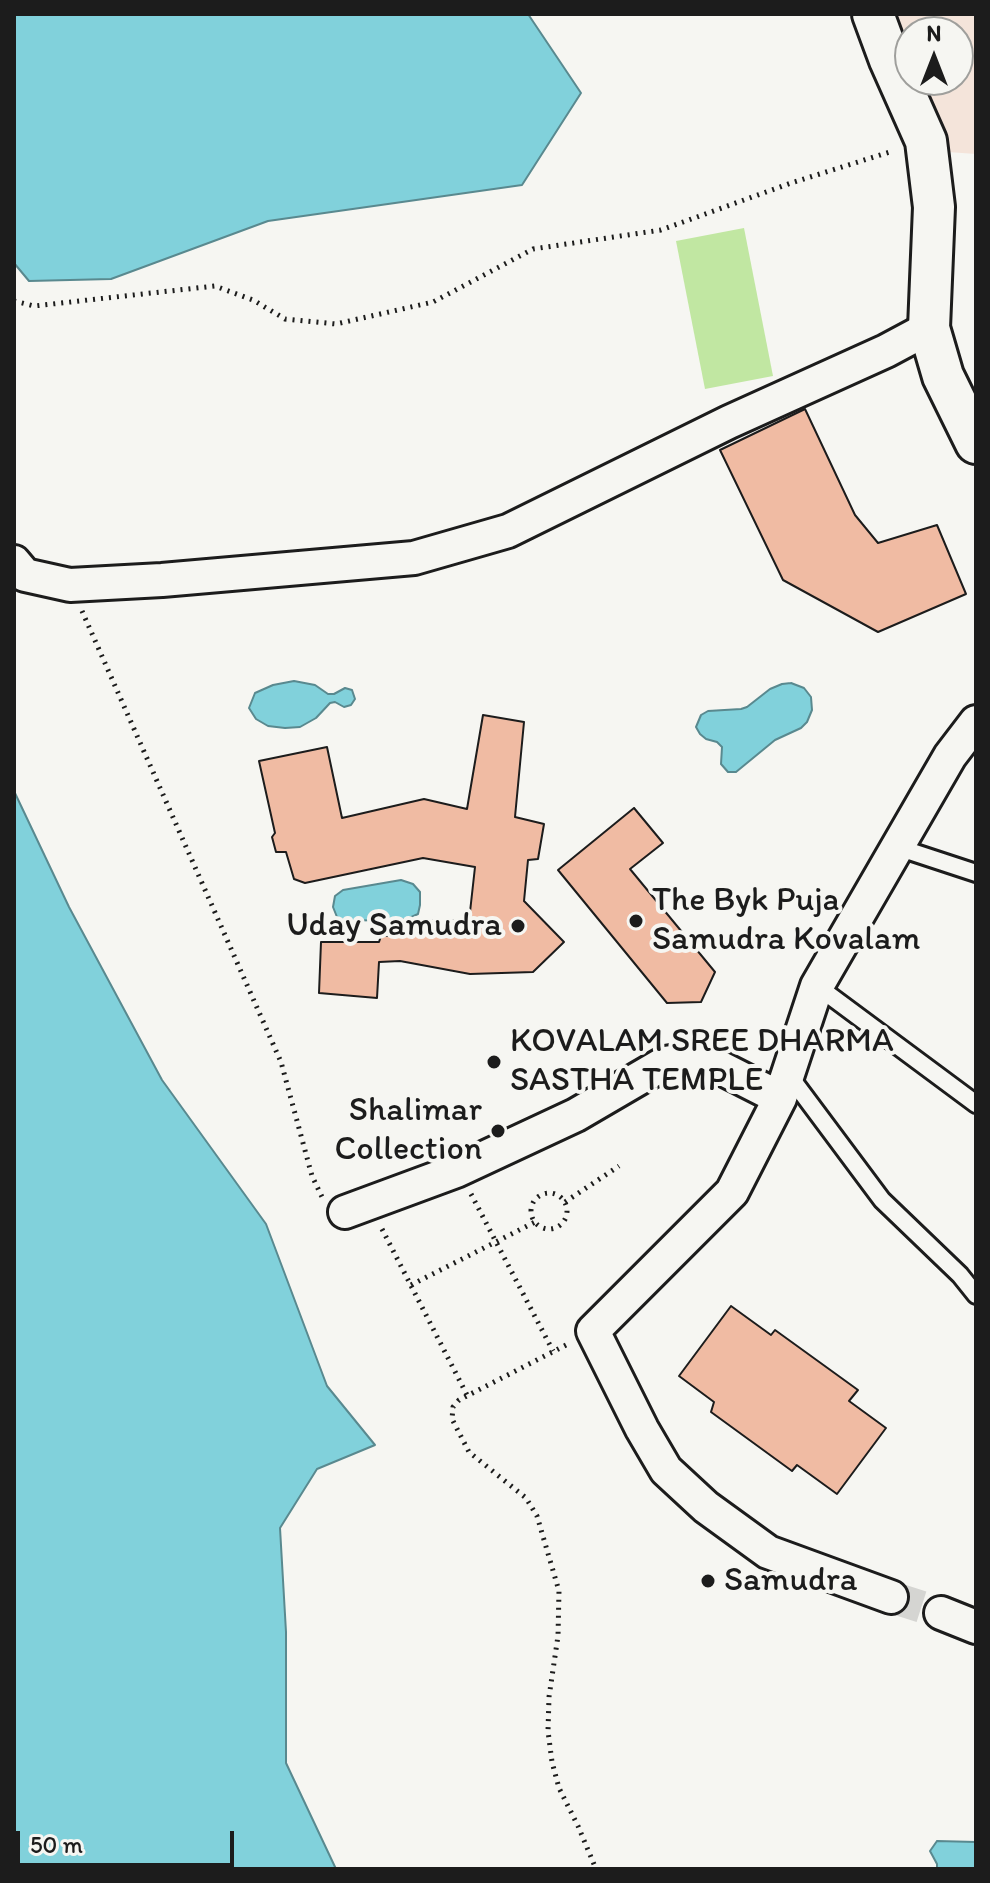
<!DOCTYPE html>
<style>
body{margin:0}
#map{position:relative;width:990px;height:1883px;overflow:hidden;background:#f6f6f2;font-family:Itim,sans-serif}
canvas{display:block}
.frame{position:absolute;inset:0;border:16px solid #1c1c1c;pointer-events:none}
.north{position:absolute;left:894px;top:16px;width:80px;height:80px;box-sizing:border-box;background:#f6f6f2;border:2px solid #9f9f9c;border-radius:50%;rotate:0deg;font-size:22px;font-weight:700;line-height:32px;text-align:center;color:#1c1c1c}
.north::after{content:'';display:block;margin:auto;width:28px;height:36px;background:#1c1c1c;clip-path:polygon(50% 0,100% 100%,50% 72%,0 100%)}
.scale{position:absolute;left:16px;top:1831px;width:218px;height:36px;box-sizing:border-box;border:4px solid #1c1c1c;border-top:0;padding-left:10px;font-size:24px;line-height:28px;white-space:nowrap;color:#1c1c1c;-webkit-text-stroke:6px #f6f6f2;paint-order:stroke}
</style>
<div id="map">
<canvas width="990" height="1883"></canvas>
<div class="frame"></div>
<div class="north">N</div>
<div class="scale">50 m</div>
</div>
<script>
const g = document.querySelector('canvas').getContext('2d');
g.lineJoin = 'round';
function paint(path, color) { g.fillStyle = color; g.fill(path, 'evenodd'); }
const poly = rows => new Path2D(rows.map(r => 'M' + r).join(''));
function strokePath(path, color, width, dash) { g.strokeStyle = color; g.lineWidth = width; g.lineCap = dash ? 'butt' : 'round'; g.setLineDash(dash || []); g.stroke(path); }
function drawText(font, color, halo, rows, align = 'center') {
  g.font = font + ' Itim,sans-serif'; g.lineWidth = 8; g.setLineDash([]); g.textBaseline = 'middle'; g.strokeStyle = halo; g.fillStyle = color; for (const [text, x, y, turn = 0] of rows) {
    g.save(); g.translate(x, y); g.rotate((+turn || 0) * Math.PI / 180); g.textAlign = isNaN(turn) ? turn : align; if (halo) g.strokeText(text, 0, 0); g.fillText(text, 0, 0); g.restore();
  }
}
const built = poly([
 [888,14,976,14,976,154,948,152,917,80,958,80,958,32,910,32,910,65]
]);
const green = poly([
 [744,228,773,376,705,389,676,241]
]);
const water = poly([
 [14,14,528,14,581,93,522,185,268,221,111,279,29,281,14,263,14,14],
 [294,681,315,685,328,694,334,694,345,688,352,690,355,699,351,705,344,707,335,702,330,703,316,718,300,727,285,728,268,726,256,719,249,708,255,693,273,685,294,681],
 [791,683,804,688,811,697,812,710,807,722,801,728,775,740,736,772,728,772,721,764,722,747,717,742,706,739,700,734,696,727,701,715,708,711,741,709,747,707,770,689,782,684,791,683],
 [14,791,69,907,162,1080,266,1224,327,1386,375,1445,317,1469,280,1528,286,1632,286,1763,336,1869,14,1869,14,791],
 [401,880,413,884,420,892,420,905,418,914,407,919,346,921,337,917,333,907,335,896,343,890,401,880],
 [937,1841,976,1842,976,1869,937,1869,937,1864,930,1851,937,1841]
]);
const building = poly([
 [805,409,855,515,878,543,937,525,966,594,878,632,783,580,720,450,805,409],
 [483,715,524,722,515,817,544,824,538,859,528,860,524,901,564,942,533,972,470,974,400,961,379,962,377,998,319,993,321,942,379,942,381,936,396,936,397,926,424,920,469,921,475,867,423,858,305,883,294,879,286,852,276,852,272,837,275,833,259,761,327,747,342,818,424,799,467,809,483,715],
 [634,808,663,843,630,869,715,972,701,1002,667,1003,558,870,634,808],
 [731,1306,771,1335,775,1330,858,1390,849,1401,886,1428,837,1494,797,1465,792,1471,711,1412,714,1402,679,1376,731,1306]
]);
const minorTunnel = poly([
 [891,1597,941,1613]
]);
const path = poly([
 [14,301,34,306,215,286,253,300,285,319,336,324,433,302,533,249,661,230,791,183,893,151],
 [82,611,281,1062,312,1176,322,1197],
 '531 1211a18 18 0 1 1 36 0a18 18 0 1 1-36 0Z',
 [471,1194,553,1351],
 [565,1202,619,1166],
 [382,1229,467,1395],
 [411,1285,535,1222],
 [566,1345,459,1400,453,1407,452,1419,469,1452,526,1498,537,1516,559,1591,558,1636,549,1697,548,1731,552,1762,559,1788,578,1826,596,1869]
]);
const service = poly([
 [897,847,976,873],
 [817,986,976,1104],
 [788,1074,882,1200,960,1275,976,1295]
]);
const minor = poly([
 [14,562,25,575,70,585,162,580,414,558,508,531,729,422,886,351,929,328],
 [345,1212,456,1171,576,1115,665,1063,690,1059,719,1067,780,1098],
 [891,1597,768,1552,706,1507,666,1470,642,1429,593,1331,732,1192,780,1098,817,986,950,756,976,722],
 [941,1613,976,1627]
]);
const tertiary = poly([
 [873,14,890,60,926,141,934,207,929,328,943,376,976,443]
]);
const markers = [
 [636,921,8,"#1c1c1c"],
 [518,926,8,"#1c1c1c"],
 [494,1062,8,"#1c1c1c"],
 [498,1131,8,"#1c1c1c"],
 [708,1581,8,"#1c1c1c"]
];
const poiNames = [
 ["The Byk Puja",652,901],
 ["Samudra Kovalam",652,940],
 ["Uday Samudra",502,926,"right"],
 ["KOVALAM SREE DHARMA",510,1042],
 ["SASTHA TEMPLE",510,1081],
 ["Shalimar",482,1111,"right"],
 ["Collection",482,1150,"right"],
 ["Samudra",724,1581]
];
paint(built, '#f4e4da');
paint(green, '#c1e7a2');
paint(water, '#81d1db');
strokePath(water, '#59898f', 2);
paint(building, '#f0bba3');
strokePath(building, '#1c1c1c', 2);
strokePath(minorTunnel, '#d5d5d2', 32, [32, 16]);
strokePath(service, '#1c1c1c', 22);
strokePath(minor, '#1c1c1c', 38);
strokePath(tertiary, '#1c1c1c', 46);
strokePath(path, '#1c1c1c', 5, [2, 6]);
strokePath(service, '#f6f6f2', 16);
strokePath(minor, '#f6f6f2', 32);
strokePath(tertiary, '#f6f6f2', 40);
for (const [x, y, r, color] of markers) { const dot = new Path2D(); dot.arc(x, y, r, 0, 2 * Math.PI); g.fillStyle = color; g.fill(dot); strokePath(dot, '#f6f6f2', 3); }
drawText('34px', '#1c1c1c', '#f6f6f2', poiNames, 'left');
</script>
